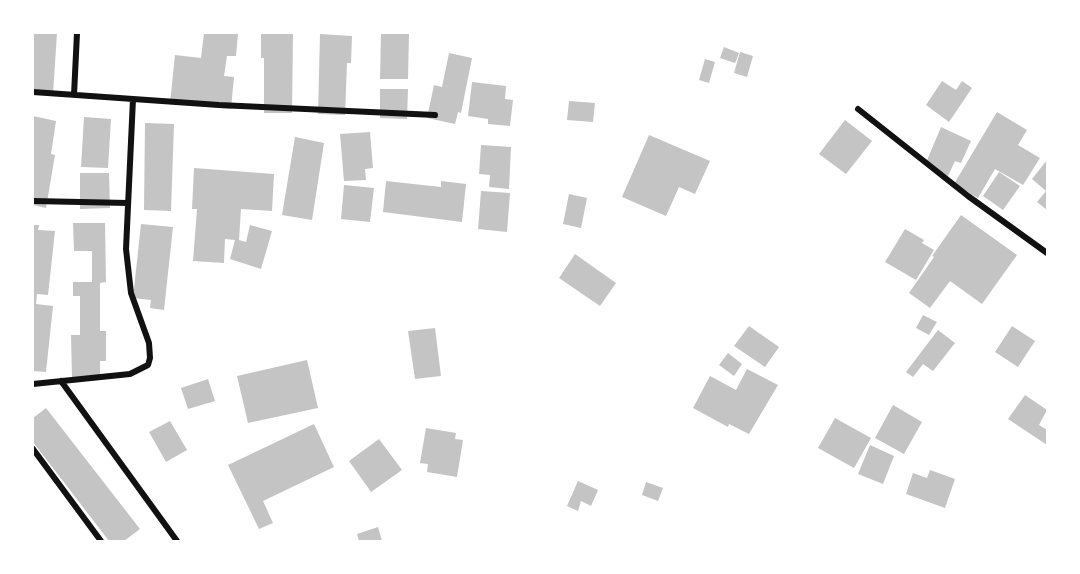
<!DOCTYPE html>
<style>
body{margin:0}
#map{position:relative;width:1080px;height:574px;overflow:hidden;background:#fff;font-family:"Golos Text",sans-serif}
canvas{display:block}
.frame{position:absolute;inset:0;border:34px solid #fff;pointer-events:none}
</style>
<div id="map">
<canvas width="1080" height="574"></canvas>
<div class="frame"></div>
</div>
<script>
const g = document.querySelector('canvas').getContext('2d');
g.lineJoin = 'round';
function paint(path, color) { g.fillStyle = color; g.fill(path, 'evenodd'); }
const poly = rows => new Path2D(rows.map(r => 'M' + r).join(''));
function strokePath(path, color, width, dash) { g.strokeStyle = color; g.lineWidth = width; g.lineCap = dash ? 'butt' : 'round'; g.setLineDash(dash || []); g.stroke(path); }
const building = poly([
 [33,33,57,33,53,94,33,92],
 [204,33,238,34,236,56,227,56,224,76,234,77,231,109,170,103,175,55,201,58],
 [261,33,293,33,292,113,264,113,264,58,261,58],
 [381,33,409,33,408,79,380,79],
 [320,34,352,36,351,63,347,63,345,115,318,114],
 [724,47,739,53,735,63,720,58],
 [740,52,753,56,747,77,734,73],
 [449,53,472,58,461,113,458,112,455,124,427,118,434,85,442,87],
 [705,59,715,62,709,83,699,80],
 [942,81,956,90,962,81,972,88,949,122,926,105],
 [472,82,506,86,505,99,513,100,510,126,488,124,488,119,468,116],
 [380,89,408,89,407,119,380,118],
 [569,101,595,103,593,122,567,120],
 [997,112,1027,130,1018,145,1040,158,1023,185,995,169,978,198,954,184],
 [33,116,56,121,51,154,55,155,46,208,33,205],
 [84,117,111,119,108,168,81,167],
 [845,120,872,141,846,174,819,154],
 [145,123,174,124,171,211,144,210],
 [941,127,971,141,961,163,955,161,948,176,925,165],
 [370,132,373,168,365,169,366,180,344,181,340,134],
 [649,135,710,161,695,194,679,187,666,216,622,197],
 [295,137,324,143,312,220,282,215],
 [481,145,511,147,509,189,489,187,490,175,479,174],
 [1047,160,1047,210,1037,202,1046,191,1032,179],
 [194,168,274,174,272,211,241,209,239,240,246,242,250,225,272,231,261,269,230,259,235,240,225,239,224,263,193,261,197,209,192,209],
 [999,172,1020,186,1003,210,983,196],
 [80,173,109,173,110,208,80,209],
 [386,181,441,187,441,181,466,184,462,222,383,212],
 [344,185,374,188,370,222,341,219],
 [481,191,510,193,507,232,478,229],
 [569,194,587,198,581,228,563,224],
 [961,215,1017,255,982,304,950,281,930,308,909,293,934,257,932,256],
 [73,223,105,223,106,282,100,283,100,331,106,331,106,361,100,361,100,378,72,378,71,335,80,335,80,296,73,296,73,282,92,282,92,251,74,251],
 [141,224,173,227,164,310,150,308,151,300,133,298],
 [33,225,39,225,38,230,55,231,48,295,37,294,36,304,53,306,46,372,33,371],
 [905,229,924,240,922,243,934,250,916,280,885,262],
 [575,254,616,283,600,306,559,278],
 [923,315,937,322,929,335,916,328],
 [749,326,779,347,765,367,734,346],
 [1012,326,1035,341,1018,367,995,352],
 [435,328,441,376,415,379,408,331],
 [938,330,955,343,933,371,923,364,913,377,906,372],
 [728,353,742,364,734,376,719,365],
 [307,360,318,408,248,423,237,376],
 [747,369,778,385,749,434,729,424,728,427,693,408,710,376,736,390],
 [208,379,215,401,188,409,181,388],
 [1025,395,1047,410,1039,425,1047,430,1047,445,1008,419],
 [893,405,922,422,904,454,875,438],
 [46,408,140,529,124,541,109,541,33,442,33,418],
 [835,418,871,438,854,468,818,448],
 [170,421,187,450,166,462,149,432],
 [314,424,334,467,263,501,273,523,259,529,228,465],
 [426,428,456,433,455,439,463,440,457,477,427,472,428,464,420,463],
 [379,439,402,470,371,492,349,461],
 [870,445,894,456,883,484,858,474],
 [930,470,955,479,945,508,906,494,913,473,927,478],
 [578,481,598,490,591,506,581,501,578,511,567,506],
 [646,482,663,488,658,501,642,495],
 [378,527,382,541,359,541,357,534]
]);
const minor = poly([
 [33,92,219,105,435,115],
 [74,95,77,33],
 [858,109,968,196,1047,253],
 [33,201,128,203],
 [61,381,177,541],
 [33,384,130,374,148,365,150,358,149,343,131,293,126,249,133,99],
 [33,449,101,541]
]);
paint(building, '#c4c4c4');
strokePath(minor, '#111', 6);
</script>
